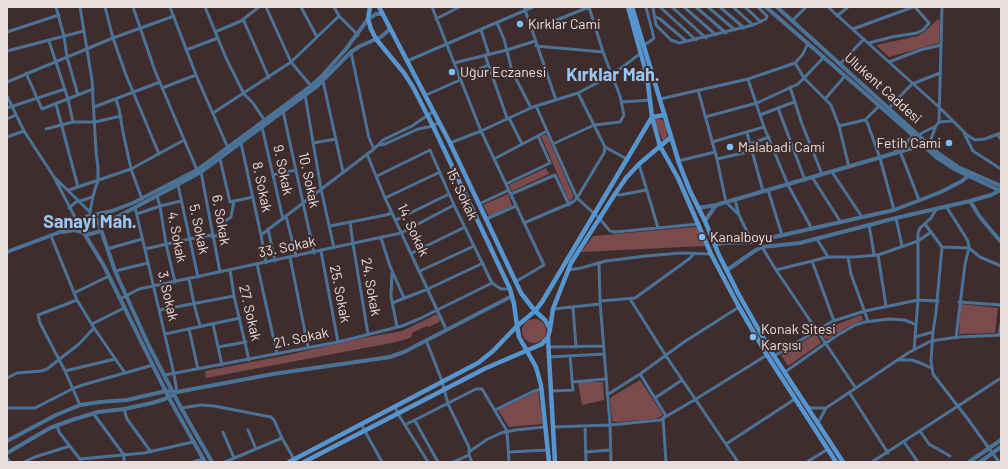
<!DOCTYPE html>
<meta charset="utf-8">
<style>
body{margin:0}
#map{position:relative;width:1008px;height:469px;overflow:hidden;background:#3f2d2d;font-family:Barlow,sans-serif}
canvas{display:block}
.frame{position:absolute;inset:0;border:8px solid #e9dcdc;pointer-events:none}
</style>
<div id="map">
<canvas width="1008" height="469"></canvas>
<div class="frame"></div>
</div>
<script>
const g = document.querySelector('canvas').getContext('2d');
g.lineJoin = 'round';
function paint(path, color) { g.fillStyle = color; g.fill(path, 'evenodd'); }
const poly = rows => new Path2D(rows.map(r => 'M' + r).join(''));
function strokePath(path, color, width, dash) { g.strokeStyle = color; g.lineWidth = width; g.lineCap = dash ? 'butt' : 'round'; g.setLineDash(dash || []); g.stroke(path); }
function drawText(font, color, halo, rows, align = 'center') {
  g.font = font + ' Barlow,sans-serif'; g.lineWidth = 4; g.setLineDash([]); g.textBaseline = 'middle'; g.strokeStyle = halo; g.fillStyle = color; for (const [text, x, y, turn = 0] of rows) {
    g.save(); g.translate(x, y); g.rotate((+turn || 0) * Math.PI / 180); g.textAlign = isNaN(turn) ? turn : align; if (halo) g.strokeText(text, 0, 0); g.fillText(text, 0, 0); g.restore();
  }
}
const green = poly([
 [938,19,940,20,940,22,939,43,889,57,876,45,918,36,924,32],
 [656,118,663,120,666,126,667,134,666,138,663,141,657,127,655,120],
 [542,135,547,135,573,195,573,198,570,201,569,201,541,136],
 [546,168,549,174,512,191,509,185],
 [508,194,512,206,489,216,483,205],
 [695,227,697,227,705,246,581,252,593,236],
 [961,304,998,308,995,333,959,334],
 [437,314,440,318,439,322,429,327,427,326,413,332,411,337,407,339,391,343,206,378,205,371,288,355,357,339,402,331],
 [861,315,863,320,849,326,828,339,824,338,821,333,833,326],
 '522 331a12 12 0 1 1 24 0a12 12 0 1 1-24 0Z',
 [816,334,821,343,788,366,781,355],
 [640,380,663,415,655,419,616,422,612,421,610,400,611,397],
 [582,382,603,382,604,400,582,405,578,383],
 [538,391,543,424,509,427,498,410]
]);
const minor = poly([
 [56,7,64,36,67,57,78,95],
 [80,7,92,80,96,152,98,168,98,180,93,196,90,212],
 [105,7,113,38,126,75,159,154],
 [133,7,155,71,197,170],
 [170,7,196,75,228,148],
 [205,7,226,58,244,94,253,103,265,121],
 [266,7,291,62,311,86],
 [301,7,317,37],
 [334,7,339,16,358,35],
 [432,7,481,131,544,265,515,282],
 [524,7,556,100],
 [660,7,696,40],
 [672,7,706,38],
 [684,7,716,35],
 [696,7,726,33],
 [708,7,735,30],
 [720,7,744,28],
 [733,7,753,25],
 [745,7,761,22],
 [828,7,940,108,967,135,975,140,985,139,1001,133],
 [653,8,656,25,671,40,679,43,753,25,766,19,767,16,758,7],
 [837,16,848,7],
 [656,17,660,19,686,41],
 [243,19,269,78],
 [436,19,459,7],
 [792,21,806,7],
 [497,23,504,39,512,71,531,108],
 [853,29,913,7],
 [481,30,489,55],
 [532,30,589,7],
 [7,32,59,15],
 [215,32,241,21,259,7],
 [49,41,68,99,73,122],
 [808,43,803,54,795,63,804,78,824,57],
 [869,43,892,37,917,33,923,30,929,23,915,7],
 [644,45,649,42,654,38,646,7],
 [536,46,603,52],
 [186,50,218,38],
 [7,51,84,31],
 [351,52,369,138,374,149],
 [485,55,507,118],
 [407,61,533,7],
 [889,62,920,50,941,45],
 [454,63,507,50,535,41],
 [840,64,864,39],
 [26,73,42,109,93,89],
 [459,78,488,65],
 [748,79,795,63],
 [323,81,343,172],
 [7,82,113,38,174,16],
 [790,87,802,124,822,174],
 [162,88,196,75],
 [698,90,717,159,726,202,739,215],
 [305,95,321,189,334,248],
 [426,95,460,80],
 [7,96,24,131,54,177,78,223],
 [116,99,119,109,123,132,131,169,142,199],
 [660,99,748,79,764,127,788,185,812,229],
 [825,99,845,76],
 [622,102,651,100],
 [56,104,78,187],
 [536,106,577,198,599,218,610,231,615,232,699,224],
 [94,107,160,82],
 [7,108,65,89],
 [778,108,805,180],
 [889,108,912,84,940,73],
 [283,111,314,253],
 [213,113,291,62,339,16],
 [760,115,794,102],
 [705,117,757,103,798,84,804,78,831,105,839,126,849,167],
 [509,118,522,144],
 [7,119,16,115],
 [865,120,879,106],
 [939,122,942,7],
 [839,126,865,120,867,122,880,158,894,210],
 [262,127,283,219],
 [46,129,73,122,95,122,121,116],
 [747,133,763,191],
 [964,133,973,151,1001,169],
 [997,134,1001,139],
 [918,135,936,126],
 [7,137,24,131],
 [712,142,764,127],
 [241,143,261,235],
 [313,143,336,139],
 [450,143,481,131,533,107,578,93,612,75,641,53],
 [553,144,594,125,620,122,624,115,620,96,603,52,589,7],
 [750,144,769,137],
 [929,144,936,126,939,122,952,121],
 [379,145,385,144,418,129,433,126,439,122],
 [605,147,627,159],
 [900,151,919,200],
 [367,154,385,198,446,329],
 [220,159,230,202,253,197],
 [494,159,547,131],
 [717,159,752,151],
 [678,161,715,152],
 [639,164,658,228],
 [201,172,220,272],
 [832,172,862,217],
 [273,175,296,170],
 [377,176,430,150,454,205,492,283,501,289,510,289],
 [812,177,840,221],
 [55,178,90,212],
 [506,184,550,163,538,136],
 [178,185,198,277],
 [69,190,131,169,184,140],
 [768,190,782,235],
 [511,194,555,175,569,205],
 [615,194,620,195,646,190],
 [157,196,160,206,166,244,175,282],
 [385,198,440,172],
 [735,200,739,215,752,242],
 [479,204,509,190],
 [946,206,968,241,969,248,965,264,956,338],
 [135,207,174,374,177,392],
 [69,208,76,202,87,199,93,196],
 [137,214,160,206,181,201],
 [286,216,296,256],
 [896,218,902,246],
 [486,219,516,206],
 [396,220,449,194],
 [350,222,353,244,368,334],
 [524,223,573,202,577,198,604,153,605,147,578,93],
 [925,224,942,247],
 [869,225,874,254],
 [330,226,386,215,392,213],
 [268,229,275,261],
 [51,236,77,300,94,328,125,373],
 [212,237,222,234,221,224,231,217,234,201],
 [381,238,390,266,404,298],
 [817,239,828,257],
 [762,247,776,270,855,387],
 [107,249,142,239],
 [145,249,189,239,212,235],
 [321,251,338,342],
 [412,253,465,227],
 [878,255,886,306],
 [290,257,308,347],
 [848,257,851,274,868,321],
 [812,261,834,321],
 [266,263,261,235,374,149,383,140,412,126,434,111],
 [599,263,600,301,610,425,611,462],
 [257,264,277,354],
 [230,270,234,296,249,360],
 [568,270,581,268,606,261,646,256,681,253,711,254],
 [776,270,828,257,854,257,878,255,918,241,931,232],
 [115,271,148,263],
 [420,271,474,246],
 [392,273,391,296,397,327],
 [189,279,194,304,200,326],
 [74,293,109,276],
 [120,299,139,289,401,233,454,205],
 [630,299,666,356,738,462],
 [77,300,38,315,40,323,65,371,80,405],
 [600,301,635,298,689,259,695,253],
 [959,302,1001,305],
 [392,303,428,289,483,263],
 [573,307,576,347],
 [553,309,600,304],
 [160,310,234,296],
 [92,324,124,308],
 [213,324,222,365],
 [189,329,198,369],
 [933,332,931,361,933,374,967,418,999,462],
 [165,334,240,318],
 [999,335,1001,324],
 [915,337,933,332,936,312,942,247,969,248,980,257,1001,266],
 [426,340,442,381,448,404,469,447,469,455,472,462],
 [218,347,246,342],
 [548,347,603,346],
 [914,350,918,300,918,233,920,228,931,218,937,208],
 [774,356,833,321,865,311,918,300,938,301],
 [549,357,604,354],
 [897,360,912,360,923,364,931,368],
 [65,371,115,359],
 [785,372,836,336,855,325,865,322,889,319,904,320,910,322,916,325],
 [640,374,666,416],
 [165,375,338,342,402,326,419,319,492,283],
 [7,378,17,373,41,371,47,369,79,344,94,328],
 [573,382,606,379],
 [551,391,573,390,570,356],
 [849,392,888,453],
 [607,395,640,374,684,342,739,307],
 [655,398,682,380],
 [395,406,398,414,428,462],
 [807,407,813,408,826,408],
 [7,408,35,408,74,388,86,384,153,365],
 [181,408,201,405,214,406,271,417,274,420,282,438,294,459],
 [124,409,127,419,151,452],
 [495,410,534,391,542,389],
 [93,413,124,455,124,462],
 [663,418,666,462],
 [415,421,438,462],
 [818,423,826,408,908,353,931,341,958,337,1001,335],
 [361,424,382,462],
 [57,425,59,432,82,462],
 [405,425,476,389,482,389,507,431,509,462],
 [585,426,586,462],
 [553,427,610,425,660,420,696,399,767,355],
 [248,430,256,449],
 [920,431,929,444,950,456],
 [223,432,234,458],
 [904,442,918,462],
 [726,444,795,399],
 [469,452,486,440,501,433,515,430,545,427],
 [509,452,548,450],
 [585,452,610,450],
 [7,458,10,462],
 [80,459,144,453,193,442],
 [24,462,35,457,70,446],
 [193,462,203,459],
 [225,462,282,438],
 [453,462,469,455],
 [807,462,828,449],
 [872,462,1001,378]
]);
const tertiary = poly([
 [766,7,906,129,936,157,956,170,1001,191],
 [777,7,939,154,958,167,1001,186],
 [894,153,914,136],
 [970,201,980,217,1001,242],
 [698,208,716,205,923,145],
 [93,215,98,221,115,271,148,344,181,408,212,462],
 [705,221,716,205],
 [78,223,104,266,169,398,205,462],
 [63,232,74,230,90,234,98,232,106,223,201,172,316,87,351,52,360,46,381,37,390,29],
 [715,245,722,243,752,242,894,210,941,192,962,181,968,176],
 [7,252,60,232,88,216,112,211,133,203,197,170,311,86,321,77,346,49,368,19,376,14,383,14],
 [727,270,756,250,762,247,800,243,896,218,970,201,991,195,1000,190],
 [7,441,56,415,80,405,100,402,127,400,166,391,177,392,273,374,390,357,404,352,512,296],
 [7,453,50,428,72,420,98,412,124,409,152,403,165,399,171,396],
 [969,462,1001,440],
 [980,462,1001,447]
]);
const secondary = poly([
 [370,7,368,19,371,29,376,39,404,73,413,87,433,126,510,289,514,304,517,326,519,337,536,367,541,385,549,462],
 [379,7,450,143,521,293,535,311,545,320,550,329,548,337,549,357,555,462],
 [628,7,647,76,652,117,660,146,678,178,711,254,739,307,767,355,836,462],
 [632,7,679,163,690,191,705,221,719,255,739,295,772,353,843,462],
 [550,329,553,309,571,263,615,194,626,178,639,164,671,137],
 [289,462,478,363,493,351,517,326,535,311,542,302,652,117,665,115],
 [304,462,486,368,542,344,548,337]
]);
const markers = [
 [520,24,4,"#7dbef9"],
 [452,72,4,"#7dbef9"],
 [949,143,4,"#7dbef9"],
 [730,147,4,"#7dbef9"],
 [702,237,4,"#7dbef9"],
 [753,337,4,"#7dbef9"]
];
const poiNames = [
 ["Kırklar Cami",528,24],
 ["Uğur Eczanesi",460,72],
 ["Fetih Cami",941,143,"right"],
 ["Malabadi Cami",738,147],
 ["Kanalboyu",710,237],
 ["Konak Sitesi",761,329],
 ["Karşısı",761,345]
];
const streetNames = [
 ["Ulukent Caddesi",883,88,42],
 ["9. Sokak",283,170,78],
 ["10. Sokak",309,180,78],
 ["8. Sokak",262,187,78],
 ["15. Sokak",462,194,65],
 ["6. Sokak",221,220,80],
 ["5. Sokak",199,229,78],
 ["14. Sokak",413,230,65],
 ["4. Sokak",177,237,79],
 ["33. Sokak",287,247,-12],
 ["24. Sokak",371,287,80],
 ["25. Sokak",340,294,79],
 ["3. Sokak",168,296,77],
 ["27. Sokak",250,313,77],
 ["21. Sokak",301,338,-12]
];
const districtNames = [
 ["Kırklar Mah.",613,75],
 ["Sanayi Mah.",90,222]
];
paint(green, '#7a4a4c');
strokePath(minor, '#4b7397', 3);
strokePath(tertiary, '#4b7397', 4);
strokePath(secondary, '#5596d0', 4.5);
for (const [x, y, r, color] of markers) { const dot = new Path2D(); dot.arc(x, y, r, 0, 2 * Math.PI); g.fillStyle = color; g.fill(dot); strokePath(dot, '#3f2d2d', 1.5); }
drawText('14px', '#e9dcdc', '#3f2d2d', poiNames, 'left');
drawText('14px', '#e9dcdc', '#3f2d2d', streetNames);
drawText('bold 18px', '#9ac8f5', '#3f2d2d', districtNames);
</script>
